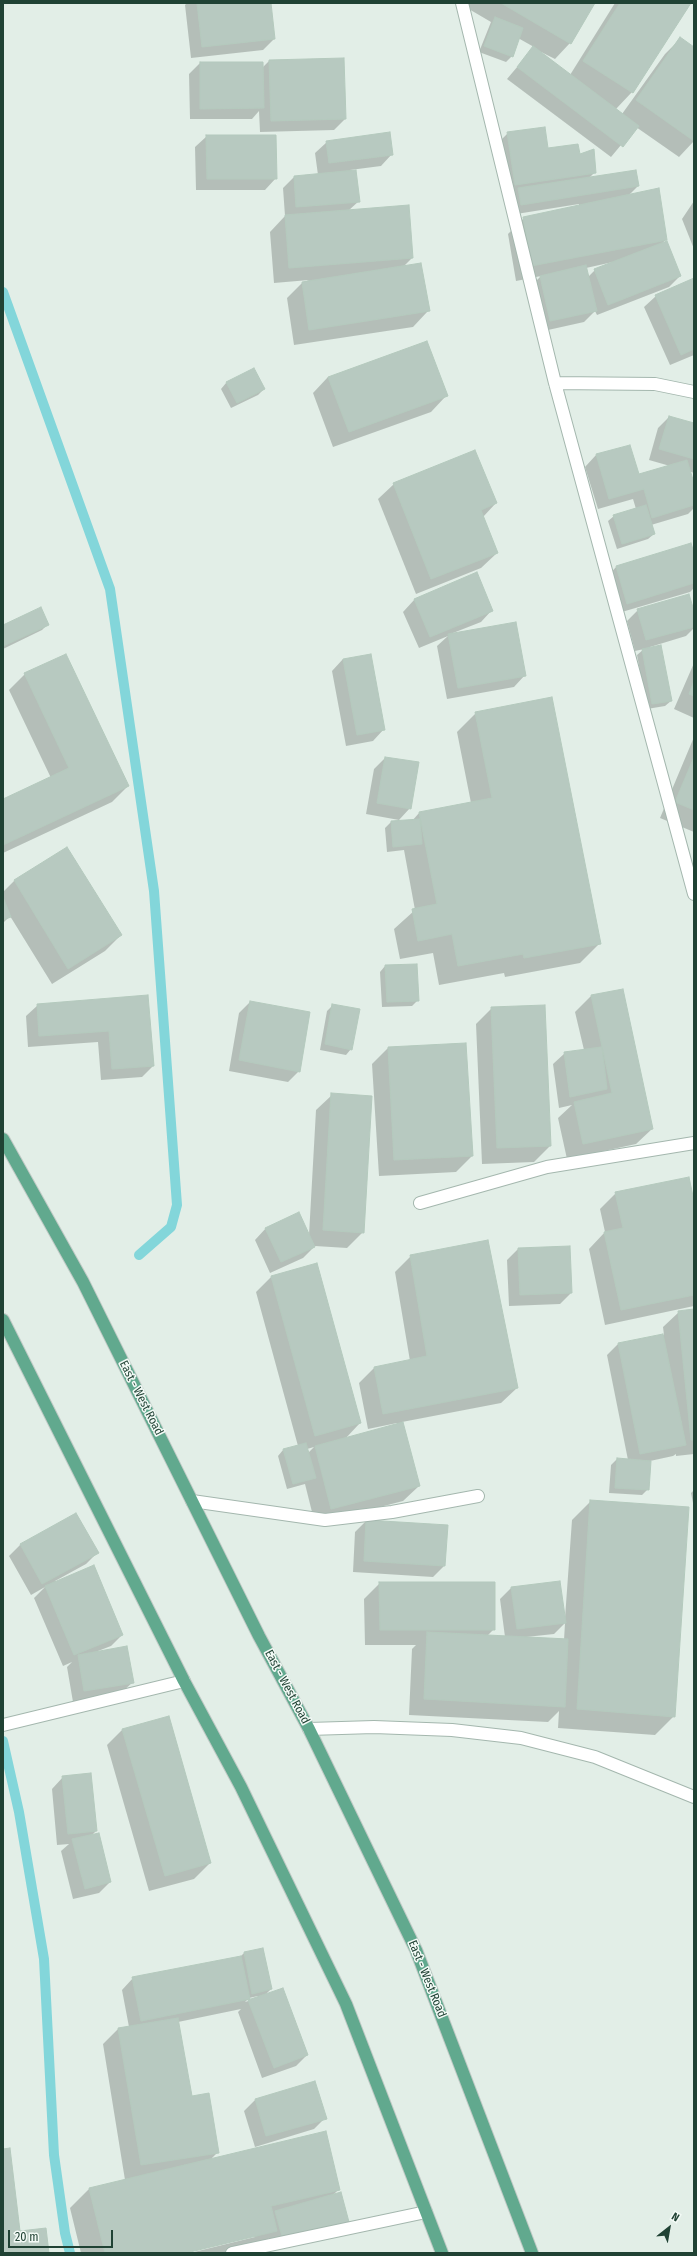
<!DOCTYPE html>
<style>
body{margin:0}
#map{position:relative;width:697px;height:2256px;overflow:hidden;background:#e2eee7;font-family:"Fira Sans Condensed",sans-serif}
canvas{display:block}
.frame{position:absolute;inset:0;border:4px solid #204234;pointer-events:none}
.north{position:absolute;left:649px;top:2208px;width:40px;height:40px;-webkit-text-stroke:3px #f3faf6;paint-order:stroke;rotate:31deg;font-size:11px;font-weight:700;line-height:16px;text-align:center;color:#204234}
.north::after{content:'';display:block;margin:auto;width:14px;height:18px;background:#204234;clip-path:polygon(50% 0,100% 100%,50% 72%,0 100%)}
.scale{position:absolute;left:8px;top:2230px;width:105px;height:18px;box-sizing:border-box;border:2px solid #204234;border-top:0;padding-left:5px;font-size:12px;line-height:14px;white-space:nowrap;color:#204234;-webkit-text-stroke:3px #f3faf6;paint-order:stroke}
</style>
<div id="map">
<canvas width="697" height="2256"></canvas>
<div class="frame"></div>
<div class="north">N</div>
<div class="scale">20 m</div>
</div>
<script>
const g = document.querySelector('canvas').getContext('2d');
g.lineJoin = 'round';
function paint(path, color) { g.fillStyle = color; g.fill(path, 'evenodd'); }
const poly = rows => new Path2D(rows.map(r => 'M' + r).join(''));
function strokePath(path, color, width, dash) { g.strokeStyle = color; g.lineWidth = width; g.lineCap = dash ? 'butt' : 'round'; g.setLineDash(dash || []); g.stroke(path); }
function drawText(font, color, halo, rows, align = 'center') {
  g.font = font + ' "Fira Sans Condensed",sans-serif'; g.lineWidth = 3; g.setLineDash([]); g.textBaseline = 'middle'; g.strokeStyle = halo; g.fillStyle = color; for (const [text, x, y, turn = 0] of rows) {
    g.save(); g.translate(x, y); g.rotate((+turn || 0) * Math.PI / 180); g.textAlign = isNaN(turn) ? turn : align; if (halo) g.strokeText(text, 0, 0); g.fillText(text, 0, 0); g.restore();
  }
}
const shadow = poly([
 [187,3,270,3,274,39,263,50,191,58,185,5],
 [463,3,594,3,570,43,555,59,537,50,570,75,615,3,689,3,632,92,616,109,622,114,665,54,680,39,694,48,694,141,679,157,636,127,611,157,507,79,534,47,518,38,512,56,506,62,479,52,491,22,462,5],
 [343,59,345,119,334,130,260,132,259,111,252,119,190,119,189,74,200,63,262,68,269,61],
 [508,133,548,150,580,155,595,172,588,179,638,186,628,196,666,239,661,245,680,276,669,287,597,315,595,311,584,322,539,332,529,288,541,276,516,281,508,234,524,218,579,206,579,204,510,215,496,145],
 [613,262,595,270,588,277,586,268],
 [207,136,276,178,265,190,196,190,195,147],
 [327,142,392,154,381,166,350,170,359,201,348,211,412,258,403,267,428,311,413,327,294,345,287,298,302,283,309,280,274,283,270,232,285,216,283,188,294,177,318,175,315,153],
 [694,201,694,249,682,219],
 [694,279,694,355,670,365,644,307,656,296],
 [254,370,264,389,258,395,231,408,221,389,226,383],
 [328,377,446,396,431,412,333,447,313,393],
 [669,417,694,424,694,473,689,471,694,486,694,508,688,514,651,525,654,534,648,539,617,549,608,521,614,516,636,509,633,499,598,509,585,467,596,455,638,475,670,466,649,460,658,428],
 [394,484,496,503,483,517,497,553,481,568,416,594,378,499],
 [690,545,694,556,694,588,690,592,615,614,605,579,616,567],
 [476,574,492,610,481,622,453,633,525,675,514,687,447,699,437,646,448,636,419,648,403,612,414,600],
 [638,610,694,615,694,628,686,636,650,647,671,701,665,706,647,709,637,655,644,649,635,651,627,621],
 [48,624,42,630,3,649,3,626],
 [343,659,384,729,373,741,346,746,332,671],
 [694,663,694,718,674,709],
 [25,674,128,786,112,802,3,853,3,800,51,778,9,690],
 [476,713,599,944,580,963,505,977,504,973,439,985,433,953,400,959,394,929,415,910,404,850,387,852,385,828,391,822,412,821,419,813,471,803,457,732],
 [694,737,694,832,660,818],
 [385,758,410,808,399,820,366,814,374,769],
 [67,849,121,935,105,951,52,984,10,916,3,923,3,892,14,881],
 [385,966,418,1000,412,1006,382,1007,380,972],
 [622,990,652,1129,636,1144,567,1159,558,1118,572,1105,559,1108,553,1064,565,1053,584,1050,575,1012,591,996],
 [147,997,153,1066,142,1077,101,1080,98,1042,28,1047,26,1016,38,1005],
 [250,1002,299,1071,288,1082,229,1071,239,1013],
 [333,1005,351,1049,346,1055,320,1050,327,1011],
 [492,1008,550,1146,534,1162,482,1164,476,1024],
 [388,1048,472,1156,456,1172,379,1176,372,1064],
 [332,1095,363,1232,347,1248,315,1246,303,1258,270,1273,255,1240,266,1228,309,1235,316,1110],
 [616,1193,694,1206,694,1306,605,1325,589,1249,605,1232,600,1209],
 [518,1249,571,1293,560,1304,509,1306,507,1260],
 [411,1256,517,1388,501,1403,402,1422,419,1486,403,1501,315,1524,305,1484,287,1489,278,1456,283,1450,298,1446,256,1292,271,1277,360,1423,345,1439,398,1425,397,1423,368,1429,359,1383,374,1368,410,1361,395,1272],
 [314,1447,308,1453,307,1449],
 [694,1310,694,1454,676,1456,676,1454,673,1456,650,1461,648,1489,642,1495,609,1493,611,1465,617,1459,628,1460,607,1355,618,1344,664,1335,663,1327,679,1312],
 [694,1490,694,1508,691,1493],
 [591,1501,674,1716,655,1735,558,1728,559,1711,548,1722,409,1715,412,1649,416,1645,365,1645,364,1599,380,1583,494,1629,487,1636,505,1637,500,1599,511,1588,565,1618,572,1520],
 [565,1623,564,1640,526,1637,554,1634],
 [76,1515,97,1553,86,1564,55,1581,122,1635,111,1646,98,1651,133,1682,121,1693,73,1702,67,1667,72,1662,63,1666,34,1598,45,1587,31,1595,9,1556,20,1545],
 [366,1521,444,1566,433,1577,353,1572,355,1532],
 [123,1729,210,1863,194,1879,149,1891,107,1745],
 [63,1777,96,1831,91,1836,110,1882,99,1893,73,1899,61,1851,69,1844,57,1845,52,1789],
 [263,1949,271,1989,265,1995,307,2055,296,2066,262,2078,238,2012,241,2009,178,2022,191,2097,218,2152,210,2160,339,2189,333,2195,348,2221,337,2233,272,2251,269,2238,257,2250,244,2253,190,2253,255,2237,255,2235,182,2253,81,2253,70,2208,89,2189,125,2180,103,2044,118,2029,129,2027,122,1990,133,1978,240,1957,244,1953],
 [258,1996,258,1998,245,2002,249,1998],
 [314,2082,325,2118,314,2129,255,2147,244,2111,255,2100]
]);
const stream = poly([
 [3,292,110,589,154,891,177,1205,171,1227,139,1255],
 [3,1741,19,1812,44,1959,54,2155,65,2233,70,2253]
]);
const building = poly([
 [197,3,271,3,275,39,202,47,197,3],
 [501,3,595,3,571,44,501,3],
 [620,3,691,3,633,93,583,61,620,3],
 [495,17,523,28,513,57,484,46,495,17],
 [680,37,694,47,694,141,636,100,680,37],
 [533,46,639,126,623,147,517,67,533,46],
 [344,58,346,119,271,121,269,60,344,58],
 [200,62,263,62,264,108,200,109,200,62],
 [545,127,548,148,578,144,580,154,594,149,596,173,515,185,507,132,545,127],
 [390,132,393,155,329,163,326,141,390,132],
 [206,135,276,135,277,179,207,179,206,135],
 [356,170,360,202,296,207,294,176,356,170],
 [636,170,639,186,521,205,518,188,636,170],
 [659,188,667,240,531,266,523,217,659,188],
 [409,205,413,258,289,268,285,215,409,205],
 [667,241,681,276,608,305,594,269,667,241],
 [421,263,430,311,309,330,302,282,421,263],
 [586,265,597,311,550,321,540,276,586,265],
 [694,278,694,349,681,355,655,295,694,278],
 [427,341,448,396,349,432,328,377,427,341],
 [254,368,265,389,237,403,226,382,254,368],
 [669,416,694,423,694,459,659,449,669,416],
 [630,445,639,474,687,460,694,483,694,505,652,518,644,489,609,499,596,454,630,445],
 [475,450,497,503,481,510,498,553,431,579,393,483,475,450],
 [646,505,655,534,622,544,613,515,646,505],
 [691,543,694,553,694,583,627,604,616,566,691,543],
 [477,572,493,611,430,637,414,599,477,572],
 [689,594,694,611,694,627,646,640,637,609,689,594],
 [41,607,49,625,3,646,3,625,41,607],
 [516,622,526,676,458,688,448,634,516,622],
 [661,645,672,701,652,704,642,649,661,645],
 [66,654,129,786,3,845,3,799,69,768,24,673,66,654],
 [371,654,385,730,357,735,343,659,371,654],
 [694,681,694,696,689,694,694,681],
 [552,697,601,944,524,958,523,954,458,966,452,934,418,941,412,909,437,904,419,812,492,798,475,712,552,697],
 [385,757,419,762,411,809,377,803,385,757],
 [694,757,694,810,675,802,694,757],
 [420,819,422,844,393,847,391,821,420,819],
 [67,847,122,935,68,969,14,880,67,847],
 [3,897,11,917,3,920,3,897],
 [417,964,419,1001,387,1002,385,965,417,964],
 [623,989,653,1129,583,1144,574,1102,612,1093,591,995,623,989],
 [148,995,154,1066,112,1069,109,1031,39,1036,37,1004,148,995],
 [250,1001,310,1012,300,1072,239,1060,250,1001],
 [332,1004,360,1009,352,1050,325,1044,332,1004],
 [545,1005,551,1146,497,1148,491,1007,545,1005],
 [466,1043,473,1156,394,1160,388,1047,466,1043],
 [602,1047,607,1089,570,1097,564,1052,602,1047],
 [331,1093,372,1096,364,1233,323,1230,331,1093],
 [689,1177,694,1201,694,1295,621,1310,604,1232,623,1228,615,1192,689,1177],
 [299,1212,315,1247,281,1262,265,1228,299,1212],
 [488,1240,518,1388,383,1414,374,1367,427,1356,410,1255,488,1240],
 [570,1246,572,1293,520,1295,518,1248,570,1246],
 [317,1263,361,1423,315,1436,271,1276,317,1263],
 [694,1309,694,1440,691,1440,678,1311,694,1309],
 [663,1334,686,1445,640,1454,618,1343,663,1334],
 [403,1422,420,1486,331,1509,315,1446,403,1422],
 [306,1443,316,1478,293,1484,283,1449,306,1443],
 [617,1458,651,1461,649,1490,615,1488,617,1458],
 [590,1500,689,1507,675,1717,577,1709,590,1500],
 [76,1513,99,1553,42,1584,20,1544,76,1513],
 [366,1520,448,1525,445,1566,364,1561,366,1520],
 [94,1565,123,1635,74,1655,45,1586,94,1565],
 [560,1581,566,1623,517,1629,511,1587,560,1581],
 [379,1582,495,1582,495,1630,380,1630,379,1582],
 [427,1632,568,1639,565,1707,424,1699,427,1632],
 [127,1646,134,1683,84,1691,78,1655,127,1646],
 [169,1716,211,1863,165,1876,122,1729,169,1716],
 [91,1773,97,1831,68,1834,62,1776,91,1773],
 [99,1833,111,1882,85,1889,72,1839,99,1833],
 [263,1948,272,1989,252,1994,244,1952,263,1948],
 [241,1956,250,1999,141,2021,132,1977,241,1956],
 [283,1988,308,2055,274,2068,248,2000,283,1988],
 [178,2018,192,2096,209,2093,219,2153,141,2165,118,2028,178,2018],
 [315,2081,327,2119,266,2136,255,2099,315,2081],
 [326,2131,340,2190,271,2206,277,2231,186,2253,105,2253,89,2188,326,2131],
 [10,2148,20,2231,46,2228,49,2253,3,2253,3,2149,10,2148],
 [341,2192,349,2222,283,2240,275,2211,341,2192]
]);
const minor = poly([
 [462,3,555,383,694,894],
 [555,383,655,384,694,392],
 [420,1203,547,1167,694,1143],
 [192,1501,325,1520,392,1512,478,1496],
 [3,1725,184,1681],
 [309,1729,374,1727,452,1730,521,1738,595,1757,694,1797],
 [232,2253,426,2212]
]);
const major = poly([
 [3,1139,83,1282,259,1636,309,1729,416,1950,532,2253],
 [3,1320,184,1681,241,1787,346,2004,442,2253]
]);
const streetNames = [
 ["East - West Road",141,1398,63],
 ["East - West Road",287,1687,62],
 ["East - West Road",427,1979,68]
];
paint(shadow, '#0003');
strokePath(stream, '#83d6da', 10);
paint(building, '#b7c9c0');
strokePath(building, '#b4c9bd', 1);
strokePath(minor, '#a4b7ae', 14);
strokePath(major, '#c1cac6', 14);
strokePath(minor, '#fff', 12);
strokePath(major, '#61a98e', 12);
drawText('12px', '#204234', '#f3faf6', streetNames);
</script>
